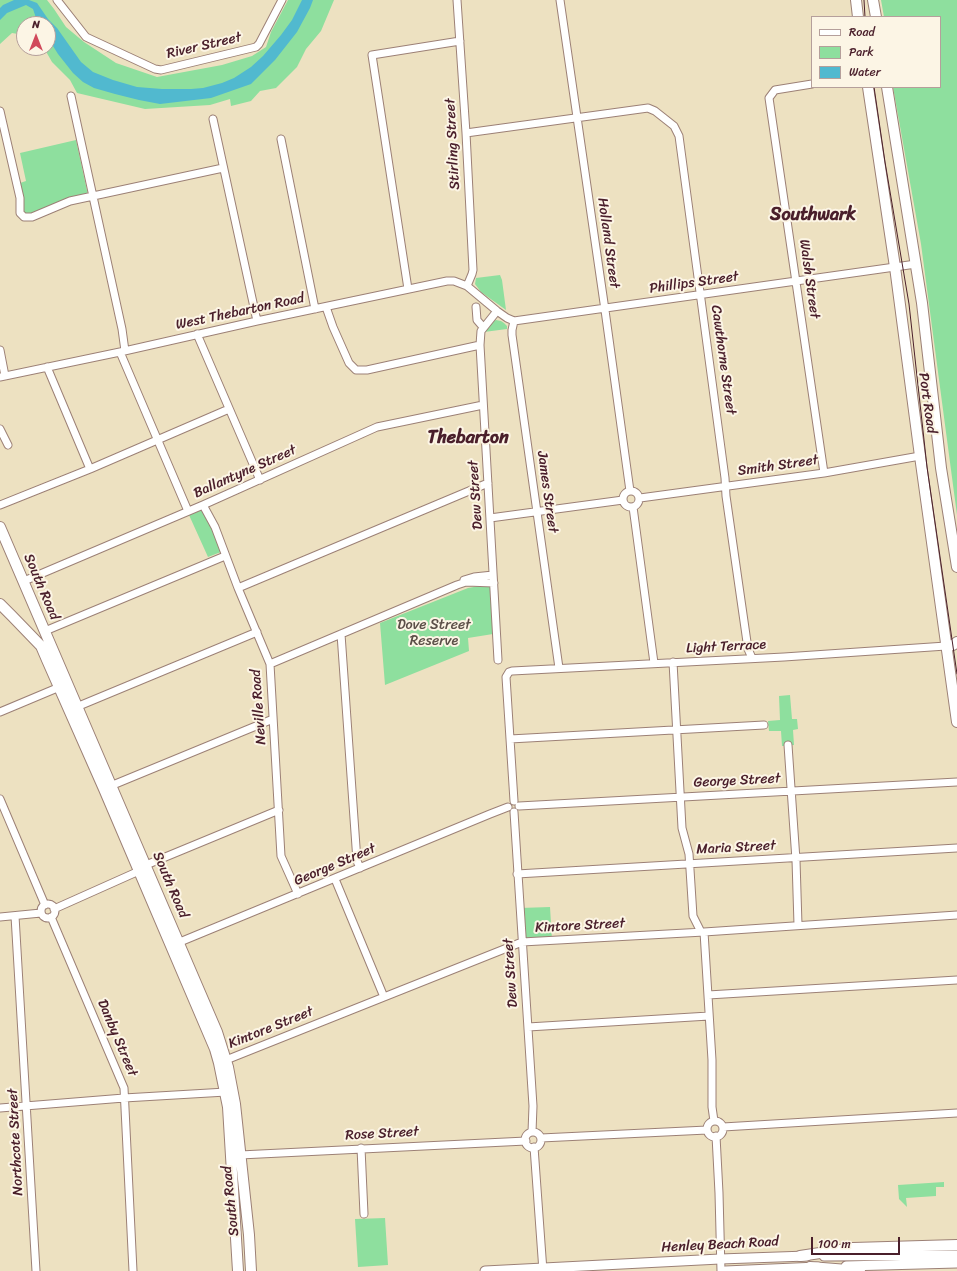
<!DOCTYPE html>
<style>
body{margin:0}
#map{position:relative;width:957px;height:1271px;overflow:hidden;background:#ede1c1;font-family:Sriracha,sans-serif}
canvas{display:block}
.legend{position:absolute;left:811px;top:16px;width:130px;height:72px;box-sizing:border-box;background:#fcf5e5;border:1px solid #b59f9b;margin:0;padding:5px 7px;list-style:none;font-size:12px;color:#4a1f2b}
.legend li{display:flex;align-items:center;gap:8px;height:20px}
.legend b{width:20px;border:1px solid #b59f9b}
.north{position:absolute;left:16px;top:16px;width:40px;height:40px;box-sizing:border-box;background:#fcf5e5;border:1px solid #b59f9b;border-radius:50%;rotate:0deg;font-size:11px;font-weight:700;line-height:16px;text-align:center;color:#4a1f2b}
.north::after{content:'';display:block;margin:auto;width:14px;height:18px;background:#d1495b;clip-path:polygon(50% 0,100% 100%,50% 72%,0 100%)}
.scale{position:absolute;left:811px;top:1237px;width:89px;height:18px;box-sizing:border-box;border:2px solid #4a1f2b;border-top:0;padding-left:5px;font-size:12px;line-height:14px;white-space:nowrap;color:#4a1f2b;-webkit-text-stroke:3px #fcf5e5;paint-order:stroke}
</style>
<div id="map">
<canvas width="957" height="1271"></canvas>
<ul class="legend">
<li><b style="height:5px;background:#fff"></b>Road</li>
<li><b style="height:11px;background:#8edf9e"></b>Park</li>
<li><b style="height:11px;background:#51b9cf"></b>Water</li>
</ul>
<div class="north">N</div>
<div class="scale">100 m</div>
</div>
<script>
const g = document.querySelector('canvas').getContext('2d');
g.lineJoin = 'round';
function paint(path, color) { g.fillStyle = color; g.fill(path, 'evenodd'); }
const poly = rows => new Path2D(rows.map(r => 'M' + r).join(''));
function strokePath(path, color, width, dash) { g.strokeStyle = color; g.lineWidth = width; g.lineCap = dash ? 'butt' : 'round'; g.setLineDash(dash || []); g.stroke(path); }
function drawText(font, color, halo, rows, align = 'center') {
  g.font = font + ' Sriracha,sans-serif'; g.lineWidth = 4; g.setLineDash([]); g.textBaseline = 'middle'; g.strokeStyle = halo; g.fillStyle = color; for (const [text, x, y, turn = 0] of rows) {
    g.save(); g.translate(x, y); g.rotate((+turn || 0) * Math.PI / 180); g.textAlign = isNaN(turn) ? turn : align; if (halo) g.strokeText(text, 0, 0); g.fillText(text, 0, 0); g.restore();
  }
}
const green = poly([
 [0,0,47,0,54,9,66,27,84,42,116,63,157,77,222,65,252,56,266,47,271,32,288,0,334,0,321,31,306,49,297,67,276,88,260,91,251,101,231,106,230,99,210,105,145,109,77,93,70,80,52,62,44,48,48,48,48,24,24,24,24,35,12,33,0,44],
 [881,0,957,0,957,515,921,244,893,87,940,87,940,17,884,17],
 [76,140,88,195,35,214,24,215,20,183,26,181,20,153],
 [500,275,502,280,506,310,481,292,475,284,476,278],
 [496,320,501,321,504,323,507,326,507,329,484,332,492,322],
 [202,510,214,527,221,552,208,557,189,515],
 [491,584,493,634,468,638,469,651,385,685,380,623,468,588],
 [790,695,792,719,797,719,798,729,793,730,794,745,782,746,781,731,769,731,768,721,780,720,779,696],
 [550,907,552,940,522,942,520,908],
 [944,1182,944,1187,936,1187,936,1196,906,1198,907,1207,899,1199,898,1185],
 [385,1218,388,1265,358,1267,355,1219]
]);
const water = poly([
 [14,0,29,0,37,3,48,19,57,28,81,62,93,72,113,80,137,87,162,89,191,89,203,88,222,83,234,78,251,67,263,56,281,35,292,20,302,0,313,0,310,8,297,32,275,60,251,84,211,98,160,104,139,100,115,94,94,88,83,82,73,73,58,54,48,38,48,24,38,24,33,9,26,5,7,13,0,20,0,8,3,5]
]);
const minor = poly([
 [57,0,86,37,155,69,161,70,256,47,259,44,282,0],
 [457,0,466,133,473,270,472,274,467,286],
 [560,0,604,303,630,491],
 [812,84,775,90,769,98,824,473],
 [71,96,122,329,125,351],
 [0,111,20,198,20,213,24,217,32,217,70,201,223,168],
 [213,119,257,321],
 [466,133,648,108,655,111,674,126,679,136,725,478,726,496,748,649,752,658],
 [281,139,315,309],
 [408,289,372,55,460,41],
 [326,307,333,327,349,363,356,370,367,370,480,345],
 [476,307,477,320,483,327],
 [497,311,481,331,480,345,498,660],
 [514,321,512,330,512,335,559,668],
 [197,334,260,480],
 [0,350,5,376],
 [120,352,188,511],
 [47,367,90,469],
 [0,377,120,352,257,321,447,281,454,281,467,286,497,311,507,318,514,321,916,264],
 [0,429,8,445],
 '623 499a8 8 0 1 1 16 0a8 8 0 1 1-16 0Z',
 [640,498,824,473,920,456],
 [0,505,90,469,229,409],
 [203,505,215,527,238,588,270,664,281,856,298,894],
 [633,507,654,663],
 [490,518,623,500],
 [464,580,474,577,493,575],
 [24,581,203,505,377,427,483,405],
 [238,588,488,483],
 [45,631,225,556],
 [341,634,357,861,360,868],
 [673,662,682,828,689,854,693,916,701,932],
 [270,664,457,585,466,582,494,583],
 [74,708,257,632],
 [0,712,62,686],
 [510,739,764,725],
 [788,745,796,860,798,925],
 [108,787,273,719],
 [0,799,45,905],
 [514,801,506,677,509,672,512,671,784,657,946,646],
 [519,806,957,782],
 [514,812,533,1106,532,1132],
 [517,874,957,848],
 [335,879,384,997],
 '41 911a7 7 0 1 1 14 0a7 7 0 1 1-14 0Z',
 [54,909,139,871,146,865,279,810],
 [15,916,36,1271],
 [0,917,41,913],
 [51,917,124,1088,133,1271],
 [704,932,712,1060,712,1107,714,1121],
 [175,944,490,814,508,807],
 [708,995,957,980],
 [528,1027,709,1016],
 [226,1060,522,942,704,932,957,915],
 [0,1108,124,1098,226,1092],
 '707 1129a8 8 0 1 1 16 0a8 8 0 1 1-16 0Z',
 [723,1127,957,1113],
 '525 1140a8 8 0 1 1 16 0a8 8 0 1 1-16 0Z',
 [716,1136,719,1193,721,1271],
 [541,1138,707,1130],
 [534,1147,543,1271],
 [361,1148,364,1214],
 [240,1155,526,1141]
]);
const major = poly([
 [824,1256,957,1255],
 [846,1266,957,1263],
 [485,1271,720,1259,807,1256],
 [725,1271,818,1267]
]);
const highway = poly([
 [856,0,858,17],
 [873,0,876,17],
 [868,87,895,267,920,456,957,722],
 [887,87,922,303,941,468,957,567],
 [0,527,217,1032,228,1067,235,1104,249,1235,251,1271],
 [0,604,12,616,41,646,47,660,104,789,215,1049,219,1063,228,1107,238,1271],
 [946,646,953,645,957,642],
 [800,1256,853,1248,957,1245],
 [810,1267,860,1271]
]);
const tram = poly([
 [864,0,865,17],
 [874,87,885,162,909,304,927,467,957,674]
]);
const streetNames = [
 ["River Street",204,46,-13],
 ["Stirling Street",453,144,-93],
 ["Holland Street",608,243,82],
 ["Walsh Street",809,279,82],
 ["Phillips Street",694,283,-8],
 ["West Thebarton Road",240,312,-12],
 ["Cawthorne Street",723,360,82],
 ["Port Road",927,403,82],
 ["Smith Street",778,466,-8],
 ["Ballantyne Street",245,472,-24],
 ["James Street",547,492,82],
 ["Dew Street",476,495,-94],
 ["South Road",41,587,67],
 ["Light Terrace",726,647,-3],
 ["Neville Road",259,707,-94],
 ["George Street",737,781,-3],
 ["Maria Street",736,848,-3],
 ["George Street",335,865,-23],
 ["South Road",170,885,67],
 ["Kintore Street",580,926,-3],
 ["Dew Street",511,973,-94],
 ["Kintore Street",271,1028,-22],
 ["Danby Street",117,1038,67],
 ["Rose Street",382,1134,-3],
 ["Northcote Street",16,1142,-93],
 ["South Road",231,1201,-96],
 ["Henley Beach Road",720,1245,-3]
];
const parkNames = [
 ["Dove Street",434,625],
 ["Reserve",434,641]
];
const districtNames = [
 ["Southwark",813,215],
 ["Thebarton",468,438]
];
paint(green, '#8edf9e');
paint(water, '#51b9cf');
strokePath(minor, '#9c8076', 9);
strokePath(major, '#9c8076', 11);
strokePath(highway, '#9c8076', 12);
strokePath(minor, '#fff', 7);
strokePath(major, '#fff', 9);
strokePath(highway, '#fff', 10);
strokePath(tram, '#4a1f2b', 1);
drawText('14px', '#4a1f2b', '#fcf5e5', streetNames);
drawText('14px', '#5b4f48', '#fcf5e5', parkNames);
drawText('bold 18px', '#4a1f2b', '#fcf5e5', districtNames);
</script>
